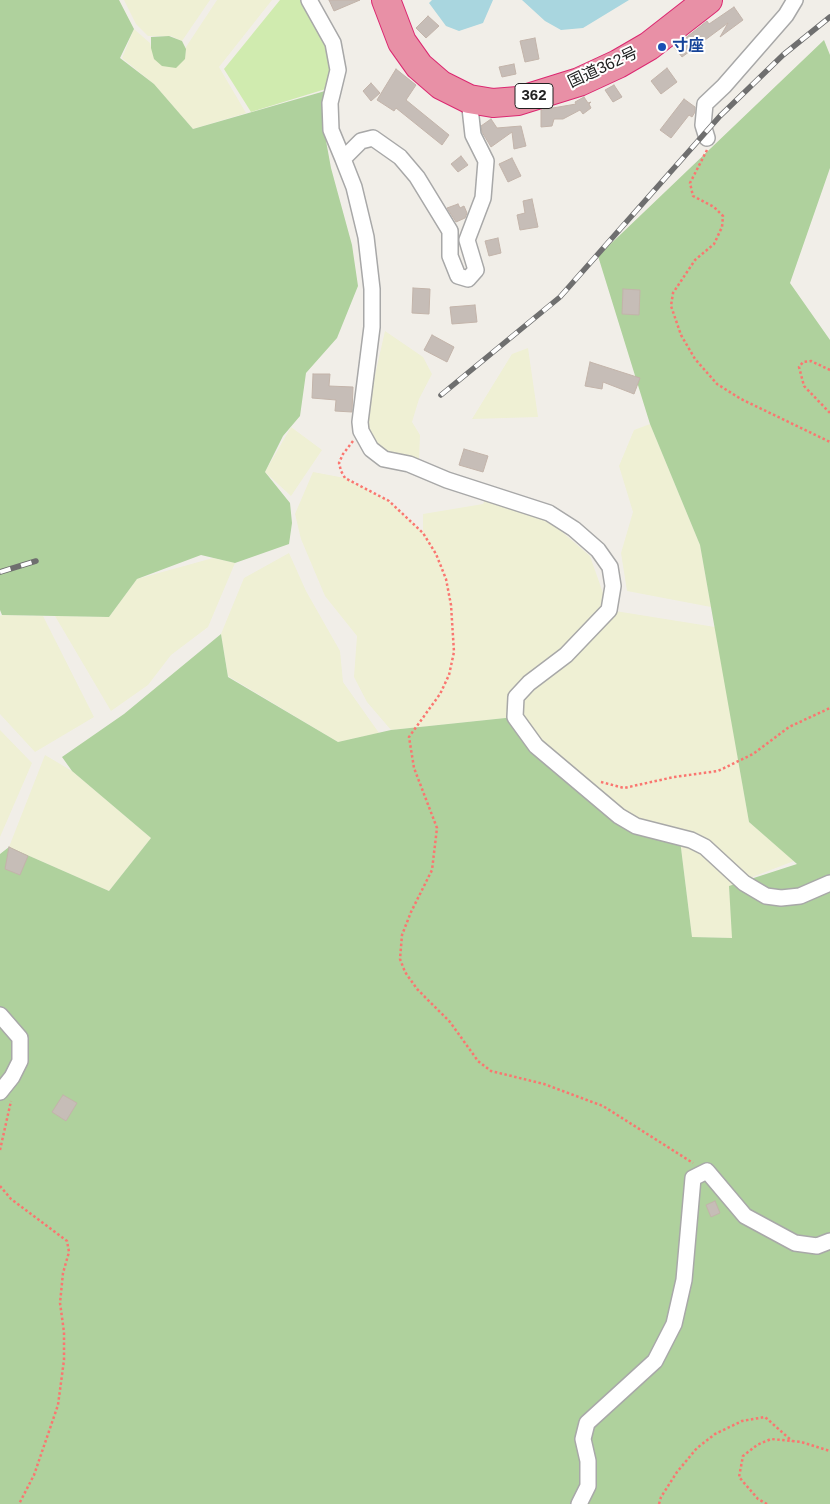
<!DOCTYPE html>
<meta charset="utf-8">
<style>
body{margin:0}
canvas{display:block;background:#f1eee8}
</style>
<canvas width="830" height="1504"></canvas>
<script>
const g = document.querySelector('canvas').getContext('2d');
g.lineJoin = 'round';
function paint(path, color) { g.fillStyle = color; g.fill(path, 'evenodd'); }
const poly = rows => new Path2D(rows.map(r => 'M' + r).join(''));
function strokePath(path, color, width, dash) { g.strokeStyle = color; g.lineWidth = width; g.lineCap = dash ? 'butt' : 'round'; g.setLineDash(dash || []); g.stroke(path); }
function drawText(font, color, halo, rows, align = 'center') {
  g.font = font + ' Helvetica,"Noto Sans JP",sans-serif'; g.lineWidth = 4; g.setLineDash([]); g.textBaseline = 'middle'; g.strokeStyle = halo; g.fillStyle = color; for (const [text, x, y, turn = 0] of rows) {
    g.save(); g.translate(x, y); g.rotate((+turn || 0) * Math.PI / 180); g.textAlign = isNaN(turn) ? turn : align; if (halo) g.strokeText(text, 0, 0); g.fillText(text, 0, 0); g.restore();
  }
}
const farmland = poly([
 [124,0,210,0,182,41,171,36,148,36,136,24],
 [217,0,272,0,219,67,246,113,193,129,154,84,122,58,134,29,150,43,151,48,185,59,186,47],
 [385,331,423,357,432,374,419,399,412,422,420,435,419,460,389,456,377,445,368,432,365,419],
 [528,348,538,417,472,419,512,354],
 [650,424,700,545,711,607,627,591,621,553,633,512,619,466,634,430],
 [291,427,322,450,291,496,265,472],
 [313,472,345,478,389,501,423,532,423,514,483,504,486,498,546,518,590,556,609,610,715,627,749,822,794,861,729,886,733,938,692,937,679,832,636,826,515,717,391,730,367,702,354,677,357,636,325,596,301,539,295,514],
 [289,553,306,591,340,651,343,682,379,733,338,742,228,676,221,634,244,578],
 [213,558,235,563,208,627,171,655,148,685,111,711,55,616,109,617,137,579],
 [2,615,43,616,94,717,35,752,0,714,0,616],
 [0,730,32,763,0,837],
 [45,755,72,771,151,838,109,891,9,847]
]);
const grass = poly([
 [280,0,304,0,327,43,333,67,329,88,251,112,224,69]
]);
const forest = poly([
 [0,0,119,0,134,29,120,58,154,84,193,129,325,91,322,119,331,168,352,245,358,286,337,338,306,373,300,416,283,436,265,472,290,503,292,523,289,544,235,563,201,555,137,579,109,617,2,615,0,610],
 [169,36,182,41,186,49,185,59,176,68,162,66,154,59,151,48,151,37],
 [824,40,830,55,830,168,790,283,830,340,830,1504,0,1504,0,854,9,847,109,891,151,838,72,771,62,757,124,714,221,634,228,677,338,742,391,730,515,717,636,826,680,840,692,937,732,938,729,886,797,864,749,822,700,545,650,424,598,256]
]);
const water = poly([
 [432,0,493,0,483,23,459,31,446,26,429,3],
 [522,0,629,0,583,28,561,30,545,21]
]);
const building = poly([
 [329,0,360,0,334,11,329,0],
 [734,7,743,20,720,37,728,23,682,57,674,47,707,21,709,24,734,7],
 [428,16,439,26,426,38,416,28,428,16],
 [535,38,539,59,525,62,520,41,535,38],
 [514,64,516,74,502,77,499,67,514,64],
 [667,68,677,82,661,94,651,81,667,68],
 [396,69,416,85,406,100,449,135,442,145,396,108,394,111,377,100,396,69],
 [371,83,380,93,371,101,363,91,371,83],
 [614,85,622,97,613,102,605,90,614,85],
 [584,97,588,103,591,102,589,104,591,108,583,114,580,110,563,119,554,119,552,126,541,127,541,110,576,104,575,102,584,97],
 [684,99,695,107,695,112,692,117,689,115,671,138,660,130,684,99],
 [491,119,497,128,521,126,526,146,514,149,512,132,491,147,482,132,481,126,491,119],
 [461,156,468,165,458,172,451,164,461,156],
 [512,158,521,176,508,182,499,164,512,158],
 [532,199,538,227,520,230,517,215,525,213,523,201,532,199],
 [458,204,460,208,464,206,467,213,465,218,456,222,447,208,458,204],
 [498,238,501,253,489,256,485,241,498,238],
 [413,288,430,289,429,314,412,313,413,288],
 [623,289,640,290,639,315,622,314,623,289],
 [475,305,477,322,452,324,450,307,475,305],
 [432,335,454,347,447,362,424,350,432,335],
 [590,362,640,378,634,394,603,382,602,389,585,386,590,362],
 [313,374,330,374,329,386,353,387,352,412,335,411,336,400,312,398,313,374],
 [464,449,488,456,483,472,459,465,464,449],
 [9,847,28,856,20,875,5,869,9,847],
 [63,1095,77,1103,66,1121,52,1112,63,1095],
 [715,1201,720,1213,711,1217,706,1205,715,1201]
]);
const path = poly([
 [707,150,690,183,693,196,714,207,723,216,722,227,714,244,695,260,673,293,671,306,681,335,695,359,717,384,741,399,830,442],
 [830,370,811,361,803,362,799,367,804,386,830,413],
 [353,441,343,454,339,463,341,471,345,478,389,501,423,533,436,554,446,579,451,605,454,652,449,675,440,694,409,737,414,768,437,828,432,870,411,912,402,935,400,959,405,972,417,989,450,1022,478,1061,491,1071,544,1084,603,1106,693,1163],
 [601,782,624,788,674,777,718,771,753,754,789,727,830,708],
 [0,1150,11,1101],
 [0,1186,11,1199,67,1241,69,1252,63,1273,60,1303,64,1332,64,1360,58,1405,34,1475,19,1504],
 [659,1504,661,1497,677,1472,697,1448,715,1434,742,1421,765,1417,792,1441],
 [767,1504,758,1499,739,1477,743,1456,757,1445,771,1439,801,1442,830,1451]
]);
const street = poly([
 [309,0,333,43,338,70,330,103,331,130,343,159],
 [469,99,473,135,486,161,483,198,467,240,476,270,468,279,458,276,450,256,450,231,417,177,400,157,373,138,361,141,343,159,354,187,366,237,372,289,372,327,360,422,361,431,371,449,384,459,409,464,447,480,549,513,574,529,598,550,610,567,613,586,609,610,566,655,529,683,516,697,515,717,536,746,619,816,636,826,691,840,705,847,744,883,766,896,781,898,800,896,830,883],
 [707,138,703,125,705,104,724,86,786,15,795,0],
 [0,1015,20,1038,20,1061,12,1077,0,1092],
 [579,1504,588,1486,588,1461,583,1439,587,1423,655,1361,674,1324,684,1280,693,1178,707,1171,745,1216,795,1243,817,1246,830,1241]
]);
const highway = poly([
 [386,0,402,42,419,66,441,85,469,99,493,103,518,101,579,82,618,64,649,46,708,0]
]);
const rail = poly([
 [441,395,560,297,720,116,783,55,830,17],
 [0,572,36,561]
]);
const markers = [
 [662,47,5,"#1a4fb4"]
];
const shields = [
 [534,96,38]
];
const shieldNames = [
 ["362",534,96]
];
const transitNames = [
 ["寸座",672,47]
];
const streetNames = [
 ["国道362号",603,68,-25]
];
paint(farmland, '#eff0d4');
paint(grass, '#d0ebaf');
paint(forest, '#afd19d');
paint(water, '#a9d6df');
paint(building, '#c6bdb7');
strokePath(building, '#c3b4aa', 1);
strokePath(street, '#a8a8a8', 18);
strokePath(highway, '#dc2871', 30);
strokePath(path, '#fa7670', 2.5, [2.5, 2.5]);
strokePath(street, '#fff', 15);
strokePath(highway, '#e890a6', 28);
strokePath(rail, '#6f6f6f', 5.5);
strokePath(rail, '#fff', 4, [11]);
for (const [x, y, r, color] of markers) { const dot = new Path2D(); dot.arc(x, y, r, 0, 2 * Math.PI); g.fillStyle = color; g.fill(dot); strokePath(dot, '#fff', 2); }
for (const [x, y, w] of shields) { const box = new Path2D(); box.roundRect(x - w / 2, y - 12.5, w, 25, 4); g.fillStyle = '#fff'; g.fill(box); strokePath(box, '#212121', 1); }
drawText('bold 15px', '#212121', null, shieldNames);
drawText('bold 16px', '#164399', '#fff', transitNames, 'left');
drawText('16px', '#212121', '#fff', streetNames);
</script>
